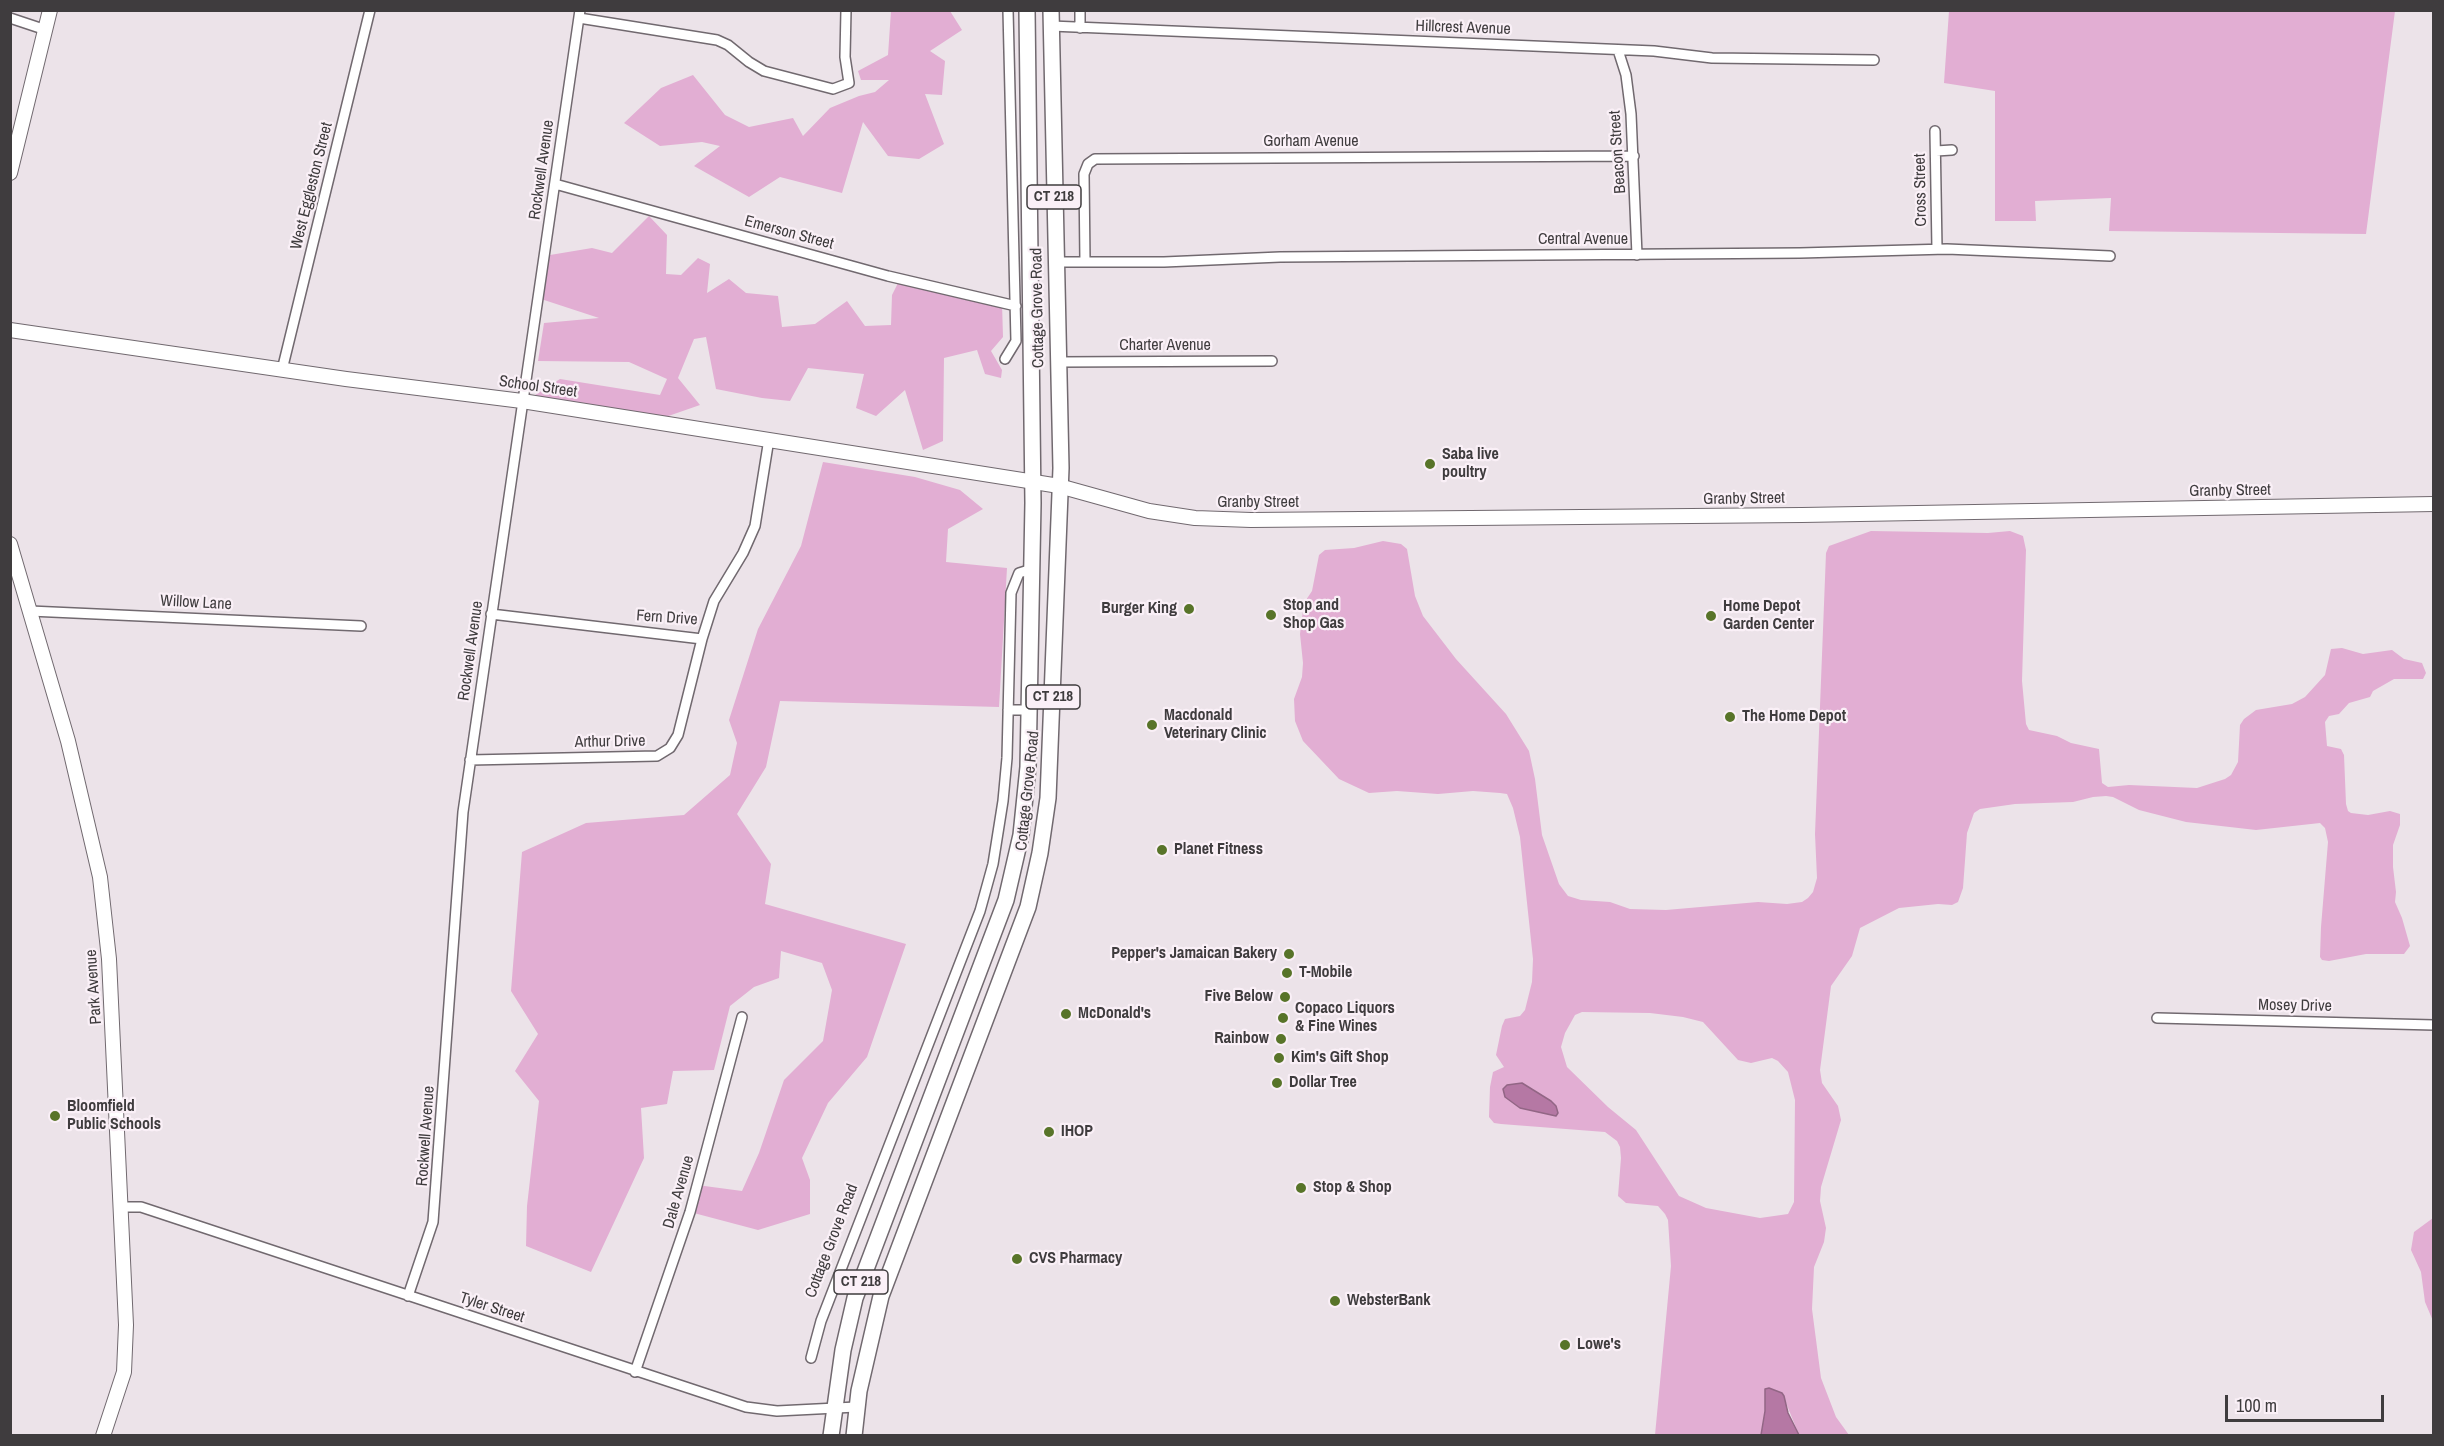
<!DOCTYPE html>
<style>
body{margin:0}
#map{position:relative;width:2444px;height:1446px;overflow:hidden;background:#ece3e9;font-family:"Archivo Narrow",sans-serif}
canvas{display:block}
.frame{position:absolute;inset:0;border:12px solid #3f3c3e;pointer-events:none}
.scale{position:absolute;left:2225px;top:1395px;width:159px;height:27px;box-sizing:border-box;border:3px solid #3f3c3e;border-top:0;padding-left:8px;font-size:18px;line-height:21px;white-space:nowrap;color:#3f3c3e;-webkit-text-stroke:4px #faf0f7;paint-order:stroke}
</style>
<div id="map">
<canvas width="2444" height="1446"></canvas>
<div class="frame"></div>
<div class="scale">100 m</div>
</div>
<script>
const g = document.querySelector('canvas').getContext('2d');
g.lineJoin = 'round';
function paint(path, color) { g.fillStyle = color; g.fill(path, 'evenodd'); }
const poly = rows => new Path2D(rows.map(r => 'M' + r).join(''));
function strokePath(path, color, width, dash) { g.strokeStyle = color; g.lineWidth = width; g.lineCap = dash ? 'butt' : 'round'; g.setLineDash(dash || []); g.stroke(path); }
function drawText(font, color, halo, rows, align = 'center') {
  g.font = font + ' "Archivo Narrow",sans-serif'; g.lineWidth = 4.5; g.setLineDash([]); g.textBaseline = 'middle'; g.strokeStyle = halo; g.fillStyle = color; for (const [text, x, y, turn = 0] of rows) {
    g.save(); g.translate(x, y); g.rotate((+turn || 0) * Math.PI / 180); g.textAlign = isNaN(turn) ? turn : align; if (halo) g.strokeText(text, 0, 0); g.fillText(text, 0, 0); g.restore();
  }
}
const green = poly([
 [891,11,950,11,962,30,930,51,945,61,942,95,925,94,944,144,919,159,888,156,863,122,842,193,780,177,749,197,694,166,720,146,702,142,660,146,624,123,661,88,693,75,725,115,749,127,793,118,803,136,830,108,859,96,875,92,889,80,861,80,858,71,888,55],
 [1949,11,2395,11,2366,234,2109,231,2111,198,2035,201,2036,221,1995,221,1995,91,1944,83],
 [649,216,667,235,666,274,681,275,698,258,710,264,707,293,729,279,746,293,778,296,782,327,815,324,847,301,865,326,891,325,892,295,900,279,1002,303,1003,337,991,351,1002,370,1001,378,985,374,977,350,944,358,943,441,923,450,905,390,876,416,856,408,864,374,808,368,790,401,762,398,716,389,706,337,694,339,678,378,700,405,654,421,532,397,560,379,660,395,667,379,629,362,538,361,544,323,599,318,538,298,544,256,592,248,612,253],
 [823,462,915,477,960,490,983,509,948,529,946,562,1007,568,999,707,780,701,766,767,737,814,771,864,765,904,906,944,867,1057,828,1103,802,1158,810,1180,810,1214,758,1230,690,1212,697,1185,742,1191,759,1153,784,1080,823,1041,832,990,822,963,781,951,779,978,754,987,730,1006,714,1070,673,1071,667,1104,641,1108,644,1158,591,1272,526,1246,527,1206,539,1101,515,1071,538,1034,511,991,522,852,586,823,684,815,730,775,737,743,729,720,758,629,801,546],
 [1871,531,1988,533,2010,531,2023,536,2026,550,2022,681,2026,724,2029,730,2057,736,2071,743,2099,749,2102,783,2108,787,2129,785,2197,788,2225,779,2231,775,2238,762,2240,725,2244,719,2256,710,2292,704,2305,697,2325,675,2331,649,2342,648,2363,654,2392,650,2404,659,2422,663,2426,673,2423,679,2394,679,2373,691,2370,697,2349,703,2339,714,2329,716,2325,722,2327,746,2341,749,2344,755,2346,804,2348,811,2351,813,2368,815,2390,811,2400,814,2400,825,2393,845,2393,867,2396,892,2395,902,2402,918,2410,946,2404,954,2366,954,2329,961,2322,960,2320,957,2321,927,2328,842,2325,828,2320,823,2256,830,2186,822,2139,810,2113,797,2106,796,2093,797,2073,802,2015,804,1980,809,1974,813,1967,833,1963,888,1958,902,1952,905,1938,904,1899,908,1860,928,1852,956,1831,986,1820,1070,1822,1083,1838,1106,1841,1120,1821,1187,1820,1201,1826,1228,1824,1242,1814,1267,1812,1309,1821,1378,1836,1417,1849,1435,1799,1435,1782,1393,1765,1390,1765,1412,1761,1435,1655,1435,1671,1266,1668,1220,1665,1214,1658,1206,1626,1203,1618,1196,1621,1158,1620,1147,1617,1141,1605,1132,1501,1124,1494,1123,1489,1117,1490,1087,1493,1072,1504,1067,1496,1055,1502,1026,1505,1019,1520,1016,1525,1010,1532,982,1533,959,1520,837,1513,808,1507,794,1500,793,1473,791,1438,794,1397,791,1369,793,1339,779,1303,741,1295,721,1294,699,1302,677,1303,663,1300,634,1304,603,1312,591,1319,555,1325,550,1354,548,1383,541,1401,544,1407,549,1415,596,1423,616,1456,659,1506,714,1529,751,1535,779,1542,835,1559,884,1568,896,1581,900,1610,902,1630,909,1666,910,1758,902,1787,904,1802,902,1808,898,1813,892,1817,878,1815,834,1826,553,1829,546],
 [1582,1012,1650,1013,1683,1017,1703,1022,1738,1060,1751,1063,1772,1058,1778,1061,1788,1072,1795,1100,1794,1202,1788,1214,1760,1218,1706,1208,1679,1196,1636,1130,1608,1107,1567,1067,1561,1047,1565,1033,1575,1015],
 [2433,1218,2433,1321,2425,1302,2421,1272,2411,1250,2414,1232]
]);
const water = poly([
 [1522,1083,1551,1101,1556,1106,1558,1113,1556,1116,1520,1108,1505,1097,1503,1089,1507,1085,1522,1083],
 [1769,1388,1782,1393,1784,1396,1788,1413,1799,1435,1761,1435,1765,1411,1765,1389,1769,1388]
]);
const street = poly([
 [1080,10,1080,28],
 [10,18,46,30],
 [579,18,717,40,728,45,749,62,764,71,833,89,849,83,845,57,846,10],
 [1051,26,1654,51,1712,58,1874,60],
 [1618,50,1626,75,1631,114,1637,255],
 [1935,131,1937,249],
 [1936,151,1952,150],
 [555,184,888,276,1016,306],
 [1055,262,1164,262,1280,257,1800,253,1947,249,2110,256],
 [1085,262,1084,174,1088,164,1095,159,1634,156],
 [1005,359,1016,341,1008,10],
 [1058,362,1272,361],
 [282,370,370,10],
 [30,611,361,626],
 [491,614,702,639],
 [1008,710,1030,710],
 [470,760,657,756,670,748,678,735,702,639,714,601,743,553,755,526,769,439],
 [2157,1018,2434,1025],
 [122,1207,141,1207,746,1407,777,1411,856,1407],
 [408,1296,433,1222,463,812,580,10],
 [811,1358,821,1321,980,911,993,864,1003,801,1007,758,1011,593,1019,573,1032,569],
 [635,1372,690,1212,742,1017]
]);
const secondary = poly([
 [10,173,50,10],
 [10,330,346,379,522,401,1022,480,1059,486,1149,511,1195,518,1251,520,1802,515,2434,504],
 [10,544,68,741,100,877,109,959,126,1325,124,1372,103,1436]
]);
const primary = poly([
 [831,1436,843,1350,855,1298,1006,900,1021,835,1028,767,1033,503,1027,10],
 [854,1436,859,1391,881,1296,1028,907,1040,853,1048,798,1061,468,1051,10]
]);
const markers = [
 [1430,464,6,"#587429"],
 [1189,609,6,"#587429"],
 [1271,615,6,"#587429"],
 [1711,616,6,"#587429"],
 [1730,717,6,"#587429"],
 [1152,725,6,"#587429"],
 [1162,850,6,"#587429"],
 [1289,954,6,"#587429"],
 [1287,973,6,"#587429"],
 [1285,997,6,"#587429"],
 [1066,1014,6,"#587429"],
 [1283,1018,6,"#587429"],
 [1281,1039,6,"#587429"],
 [1279,1058,6,"#587429"],
 [1277,1083,6,"#587429"],
 [55,1116,6,"#587429"],
 [1049,1132,6,"#587429"],
 [1301,1188,6,"#587429"],
 [1017,1259,6,"#587429"],
 [1335,1301,6,"#587429"],
 [1565,1345,6,"#587429"]
];
const shields = [
 [1054,197,54],
 [1053,697,54],
 [861,1282,54]
];
const shieldNames = [
 ["CT 218",1054,197],
 ["CT 218",1053,697],
 ["CT 218",861,1282]
];
const streetNames = [
 ["Hillcrest Avenue",1463,28,2],
 ["Gorham Avenue",1311,142],
 ["Beacon Street",1618,152,-94],
 ["Rockwell Avenue",542,170,-82],
 ["West Eggleston Street",312,186,-76],
 ["Cross Street",1921,190,-91],
 ["Emerson Street",789,233,15],
 ["Central Avenue",1583,240],
 ["Cottage Grove Road",1038,308,-91],
 ["Charter Avenue",1165,346],
 ["School Street",538,387,8],
 ["Granby Street",2230,491,-1],
 ["Granby Street",1744,499,-1],
 ["Granby Street",1258,503],
 ["Willow Lane",196,603,3],
 ["Fern Drive",667,618,4],
 ["Rockwell Avenue",471,651,-82],
 ["Arthur Drive",610,742,-1],
 ["Cottage Grove Road",1028,791,-84],
 ["Park Avenue",94,987,-94],
 ["Mosey Drive",2295,1006,1],
 ["Rockwell Avenue",426,1136,-86],
 ["Dale Avenue",679,1192,-74],
 ["Cottage Grove Road",832,1241,-69],
 ["Tyler Street",492,1308,18]
];
const poiNames = [
 ["Saba live",1442,455],
 ["poultry",1442,473],
 ["Stop and",1283,606],
 ["Shop Gas",1283,624],
 ["Home Depot",1723,607],
 ["Garden Center",1723,625],
 ["Burger King",1177,609,"right"],
 ["Macdonald",1164,716],
 ["Veterinary Clinic",1164,734],
 ["The Home Depot",1742,717],
 ["Planet Fitness",1174,850],
 ["Pepper's Jamaican Bakery",1277,954,"right"],
 ["T-Mobile",1299,973],
 ["Five Below",1273,997,"right"],
 ["Copaco Liquors",1295,1009],
 ["& Fine Wines",1295,1027],
 ["McDonald's",1078,1014],
 ["Rainbow",1269,1039,"right"],
 ["Kim's Gift Shop",1291,1058],
 ["Dollar Tree",1289,1083],
 ["Bloomfield",67,1107],
 ["Public Schools",67,1125],
 ["IHOP",1061,1132],
 ["Stop & Shop",1313,1188],
 ["CVS Pharmacy",1029,1259],
 ["WebsterBank",1347,1301],
 ["Lowe's",1577,1345]
];
paint(green, '#e2aed3');
paint(water, '#b578a4');
strokePath(water, '#926685', 1.5);
strokePath(street, '#71696f', 12);
strokePath(secondary, '#71696f', 16);
strokePath(primary, '#71696f', 18);
strokePath(street, '#fff', 9);
strokePath(secondary, '#fff', 14);
strokePath(primary, '#fff', 15);
for (const [x, y, r, color] of markers) { const dot = new Path2D(); dot.arc(x, y, r, 0, 2 * Math.PI); g.fillStyle = color; g.fill(dot); strokePath(dot, '#faf0f7', 2); }
for (const [x, y, w] of shields) { const box = new Path2D(); box.roundRect(x - w / 2, y - 12, w, 24, 4.5); g.fillStyle = '#faf0f7'; g.fill(box); strokePath(box, '#3f3c3e', 1.5); }
drawText('bold 15px', '#3f3c3e', null, shieldNames);
drawText('16px', '#3f3c3e', '#faf0f7', streetNames);
drawText('bold 16px', '#3f3c3e', '#faf0f7', poiNames, 'left');
</script>
